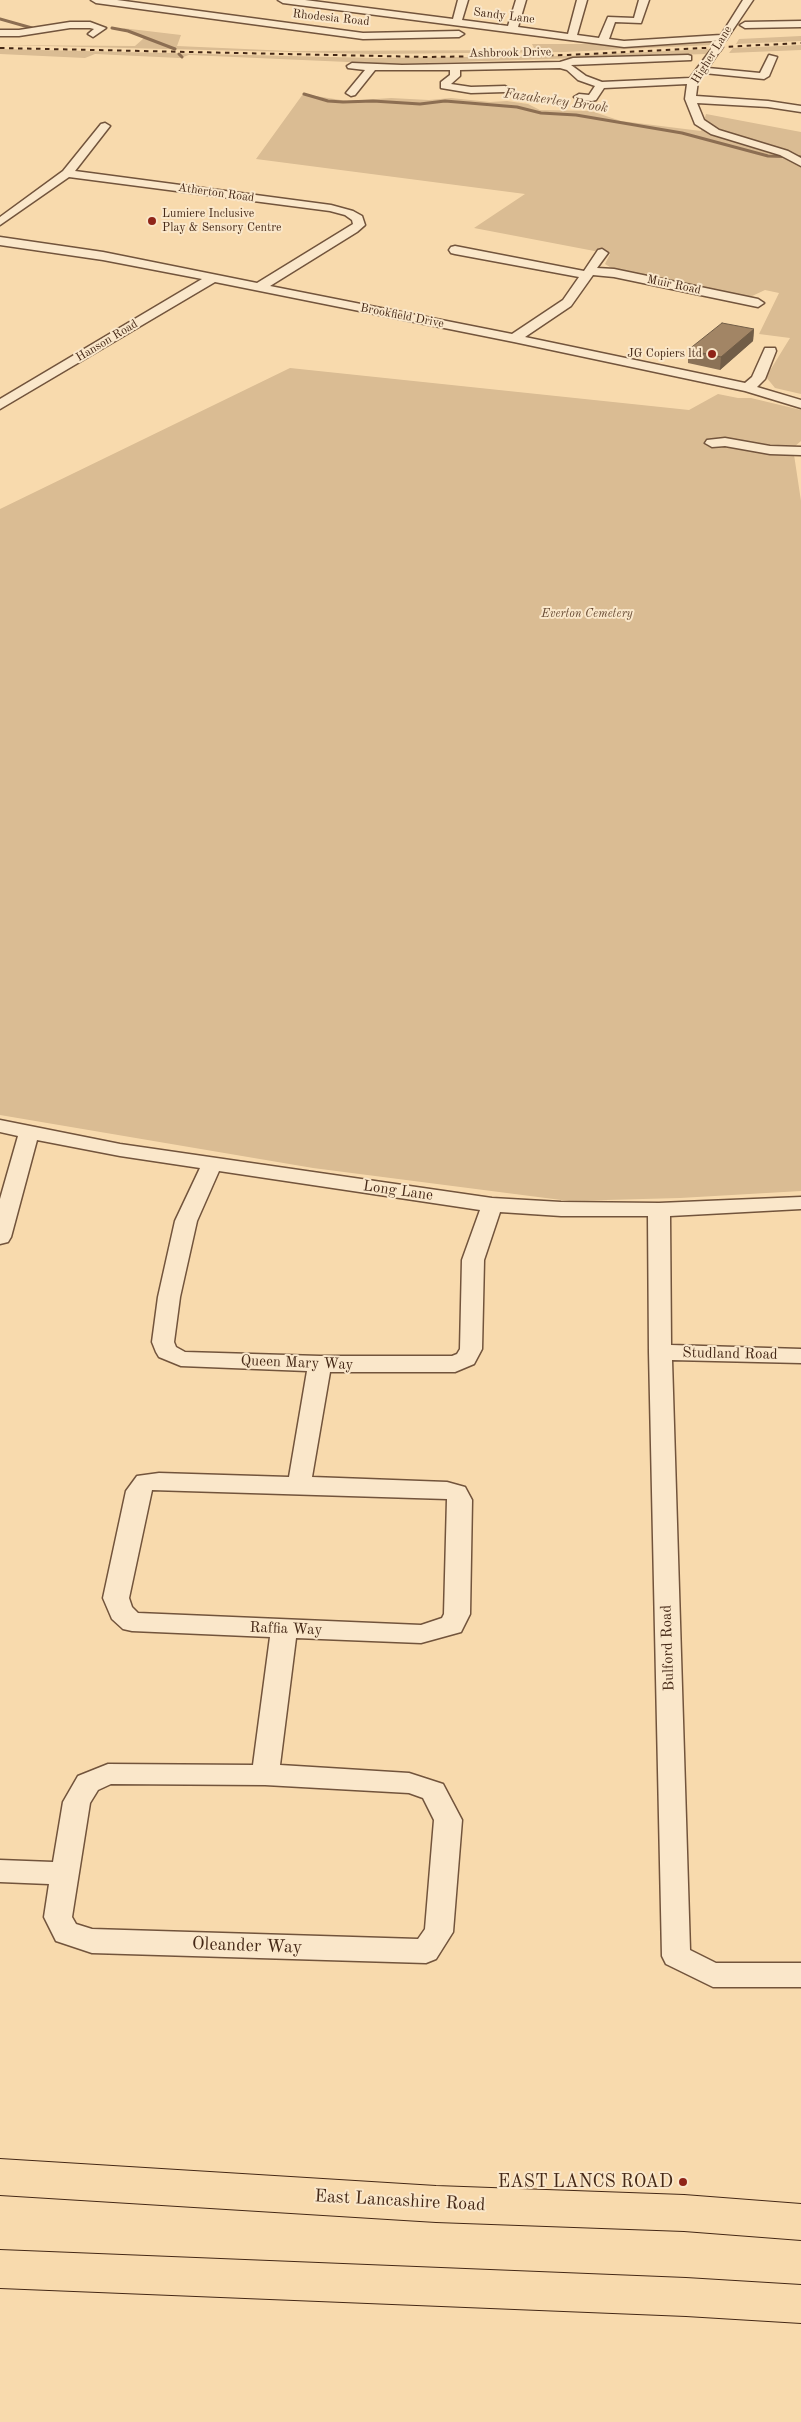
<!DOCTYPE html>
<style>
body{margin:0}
canvas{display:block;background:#f8daad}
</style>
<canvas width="801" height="2422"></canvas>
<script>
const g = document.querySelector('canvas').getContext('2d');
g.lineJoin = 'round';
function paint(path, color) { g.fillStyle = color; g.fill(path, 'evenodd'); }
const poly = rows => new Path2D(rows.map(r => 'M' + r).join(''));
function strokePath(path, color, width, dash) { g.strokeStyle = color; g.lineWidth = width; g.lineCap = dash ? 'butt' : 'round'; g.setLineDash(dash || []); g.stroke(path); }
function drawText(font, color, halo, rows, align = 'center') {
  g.font = font + ' "Old Standard TT",serif'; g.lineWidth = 4; g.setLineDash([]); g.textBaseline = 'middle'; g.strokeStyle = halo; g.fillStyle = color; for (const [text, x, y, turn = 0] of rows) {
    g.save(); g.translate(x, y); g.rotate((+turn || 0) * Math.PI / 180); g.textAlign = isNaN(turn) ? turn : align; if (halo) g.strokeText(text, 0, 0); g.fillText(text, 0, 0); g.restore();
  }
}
const green = poly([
 [122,28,181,35,177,46,290,51,535,50,532,44,595,44,622,46,714,42,712,45,564,52,374,54,0,45,135,46,144,38],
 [801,36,801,41,736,44,739,39],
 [801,45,801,50,729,53,733,48],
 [0,49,374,58,566,56,709,49,706,54,393,64,189,55,180,58,95,54,85,58,0,54],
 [303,94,347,101,391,98,429,100,451,98,490,102,507,101,528,104,540,110,591,111,621,121,701,131,706,114,801,132,801,394,775,388,766,377,790,338,759,334,779,293,765,290,750,297,613,269,605,264,610,254,474,228,525,194,256,159],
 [290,368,689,410,718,394,738,398,751,398,801,410,801,441,793,448,801,501,801,1191,680,1198,569,1201,313,1168,0,1115,0,509]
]);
const stream = poly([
 [0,19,32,28],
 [112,28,128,31,175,49],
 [179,54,182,57],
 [304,94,328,101,343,102,373,101,420,104,445,101,517,107,541,113,576,115,682,133,768,156,801,157]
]);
const minor = poly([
 [91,0,117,0,363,33,459,31,464,34,459,37,363,39,96,3,91,0],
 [278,0,305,0,453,19,458,0,468,0,462,20,508,26,516,0,526,0,518,27,568,34,577,0,587,0,577,35,599,38,608,17,634,18,639,0,649,0,641,23,615,22,609,39,624,41,721,35,743,0,753,0,726,40,624,47,283,3,278,0],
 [801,21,801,27,745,28,740,25,745,22,801,21],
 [70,22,90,22,106,28,93,37,88,34,94,29,90,28,70,28,19,36,0,36,0,30,19,30,70,22],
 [716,46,721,49,708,68,760,73,769,55,777,57,769,76,764,79,704,73,698,81,696,96,768,101,801,106,801,112,768,107,697,103,704,120,719,130,788,151,801,158,801,166,780,155,711,134,695,124,685,99,687,84,604,88,596,100,592,101,579,100,574,97,579,94,589,95,595,86,578,80,567,70,560,68,460,70,460,76,451,84,471,87,505,86,510,89,505,92,471,93,441,88,441,82,450,75,450,70,375,70,355,95,351,96,346,93,365,70,348,68,347,66,352,63,402,65,560,62,573,58,688,55,691,56,691,60,571,65,586,76,602,82,690,78,713,47,716,46],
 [105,123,110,126,75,171,331,205,353,211,362,216,365,225,357,232,270,286,512,334,563,300,579,277,455,254,451,253,449,250,451,247,455,246,584,271,598,250,602,249,608,253,597,268,614,269,758,299,764,303,758,307,614,277,593,275,571,306,525,337,745,383,752,377,765,348,775,348,776,351,765,379,757,387,801,400,801,408,745,391,514,342,215,282,0,409,0,399,202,279,103,260,0,245,0,237,103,252,257,283,353,224,352,220,345,215,330,211,69,177,0,225,0,217,63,171,101,124,105,123],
 [725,438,770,446,801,447,801,455,770,454,725,446,712,447,705,443,707,440,725,438],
 [0,1120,120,1144,492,1198,561,1202,659,1203,801,1197,801,1209,670,1216,671,1345,801,1349,801,1363,672,1360,690,1950,716,1963,801,1963,801,1987,713,1987,666,1964,662,1956,649,1352,648,1216,561,1216,500,1212,484,1260,482,1349,474,1364,455,1372,330,1372,312,1477,447,1482,465,1487,472,1500,470,1614,461,1632,421,1643,296,1638,280,1765,409,1773,443,1784,462,1820,453,1932,436,1959,426,1963,92,1953,56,1941,44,1917,49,1884,0,1882,0,1860,53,1862,63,1802,78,1776,108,1764,253,1765,270,1637,132,1631,123,1629,112,1619,103,1598,126,1491,137,1476,159,1473,289,1477,307,1371,181,1366,159,1357,156,1352,152,1342,158,1297,175,1221,200,1168,120,1156,37,1140,11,1237,8,1242,0,1244,0,1199,18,1136,0,1132,0,1120],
 [219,1171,480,1210,462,1260,460,1349,457,1354,452,1356,320,1356,185,1352,176,1347,174,1342,180,1297,197,1221,219,1171],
 [152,1490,447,1499,444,1614,442,1618,421,1625,138,1613,132,1607,129,1598,152,1490],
 [111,1784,265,1785,409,1793,423,1798,434,1820,425,1929,418,1939,92,1929,76,1924,72,1917,90,1803,98,1790,111,1784]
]);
const highway = poly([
 [0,2159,436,2186,684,2195,801,2204,801,2240,684,2231,436,2222,0,2195,0,2159],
 [0,2250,686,2278,801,2285,801,2323,686,2316,0,2288,0,2250]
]);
const rail = poly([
 [0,48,427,57,568,55,801,43]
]);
const minorBridge = poly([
 [716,49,719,45]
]);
const wall = poly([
 [754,329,753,341,720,370,688,363,688,350]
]);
const shadedWall = poly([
 [754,329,753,341,720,370,721,357]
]);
const building = poly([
 [722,323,754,329,721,357,688,350,722,323]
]);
const markers = [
 [152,221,5,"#8f2418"],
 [712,354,5,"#8f2418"],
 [683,2182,5,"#8f2418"]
];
const farStreetnames = [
 ["Sandy Lane",504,16,7],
 ["Rhodesia Road",331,18,6],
 ["Ashbrook Drive",510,53,-1],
 ["Higher Lane",712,55,-58],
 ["Atherton Road",216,193,8],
 ["Muir Road",674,285,12],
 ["Brookfield Drive",402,316,11],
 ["Hanson Road",107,341,-31]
];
const farPoinames = [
 ["Lumiere Inclusive",162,214],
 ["Play & Sensory Centre",162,228],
 ["JG Copiers ltd",702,354,"right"]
];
const farParknames = [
 ["Everton Cemetery",587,614]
];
const farWaternames = [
 ["Fazakerley Brook",556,101,8]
];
const streetNames = [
 ["Long Lane",398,1191,8],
 ["Studland Road",730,1354,1],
 ["Queen Mary Way",297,1363,2],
 ["Raffia Way",286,1629,2],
 ["Bulford Road",668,1648,-92]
];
const nearStreetnames = [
 ["Oleander Way",247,1946,2],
 ["East Lancashire Road",400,2201,3]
];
const nearPoinames = [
 ["EAST LANCS ROAD",673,2182]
];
paint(green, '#dabc93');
strokePath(stream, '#8c6e52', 3);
strokePath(minor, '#72543c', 3);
strokePath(highway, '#452816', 2);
paint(minor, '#fae7ca');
paint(highway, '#f8daad');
strokePath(rail, '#452816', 2, [4.5, 4.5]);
strokePath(minorBridge, '#72543c', 12, []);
strokePath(minorBridge, '#fae7ca', 11);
paint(wall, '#8b7257');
paint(shadedWall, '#715d47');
paint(building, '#a28565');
strokePath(building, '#715d47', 1);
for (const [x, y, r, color] of markers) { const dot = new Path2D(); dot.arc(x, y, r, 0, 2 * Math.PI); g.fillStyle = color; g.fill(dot); strokePath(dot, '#fae7ca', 2); }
drawText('12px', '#452816', '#fae7ca', farStreetnames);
drawText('12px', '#452816', '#fae7ca', farPoinames, 'left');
drawText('italic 12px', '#63462f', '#fae7ca', farParknames);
drawText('italic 14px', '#684b34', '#fae7ca', farWaternames);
drawText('15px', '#452816', '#fae7ca', streetNames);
drawText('18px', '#452816', '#fae7ca', nearStreetnames);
drawText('18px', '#452816', '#fae7ca', nearPoinames, 'right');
</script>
